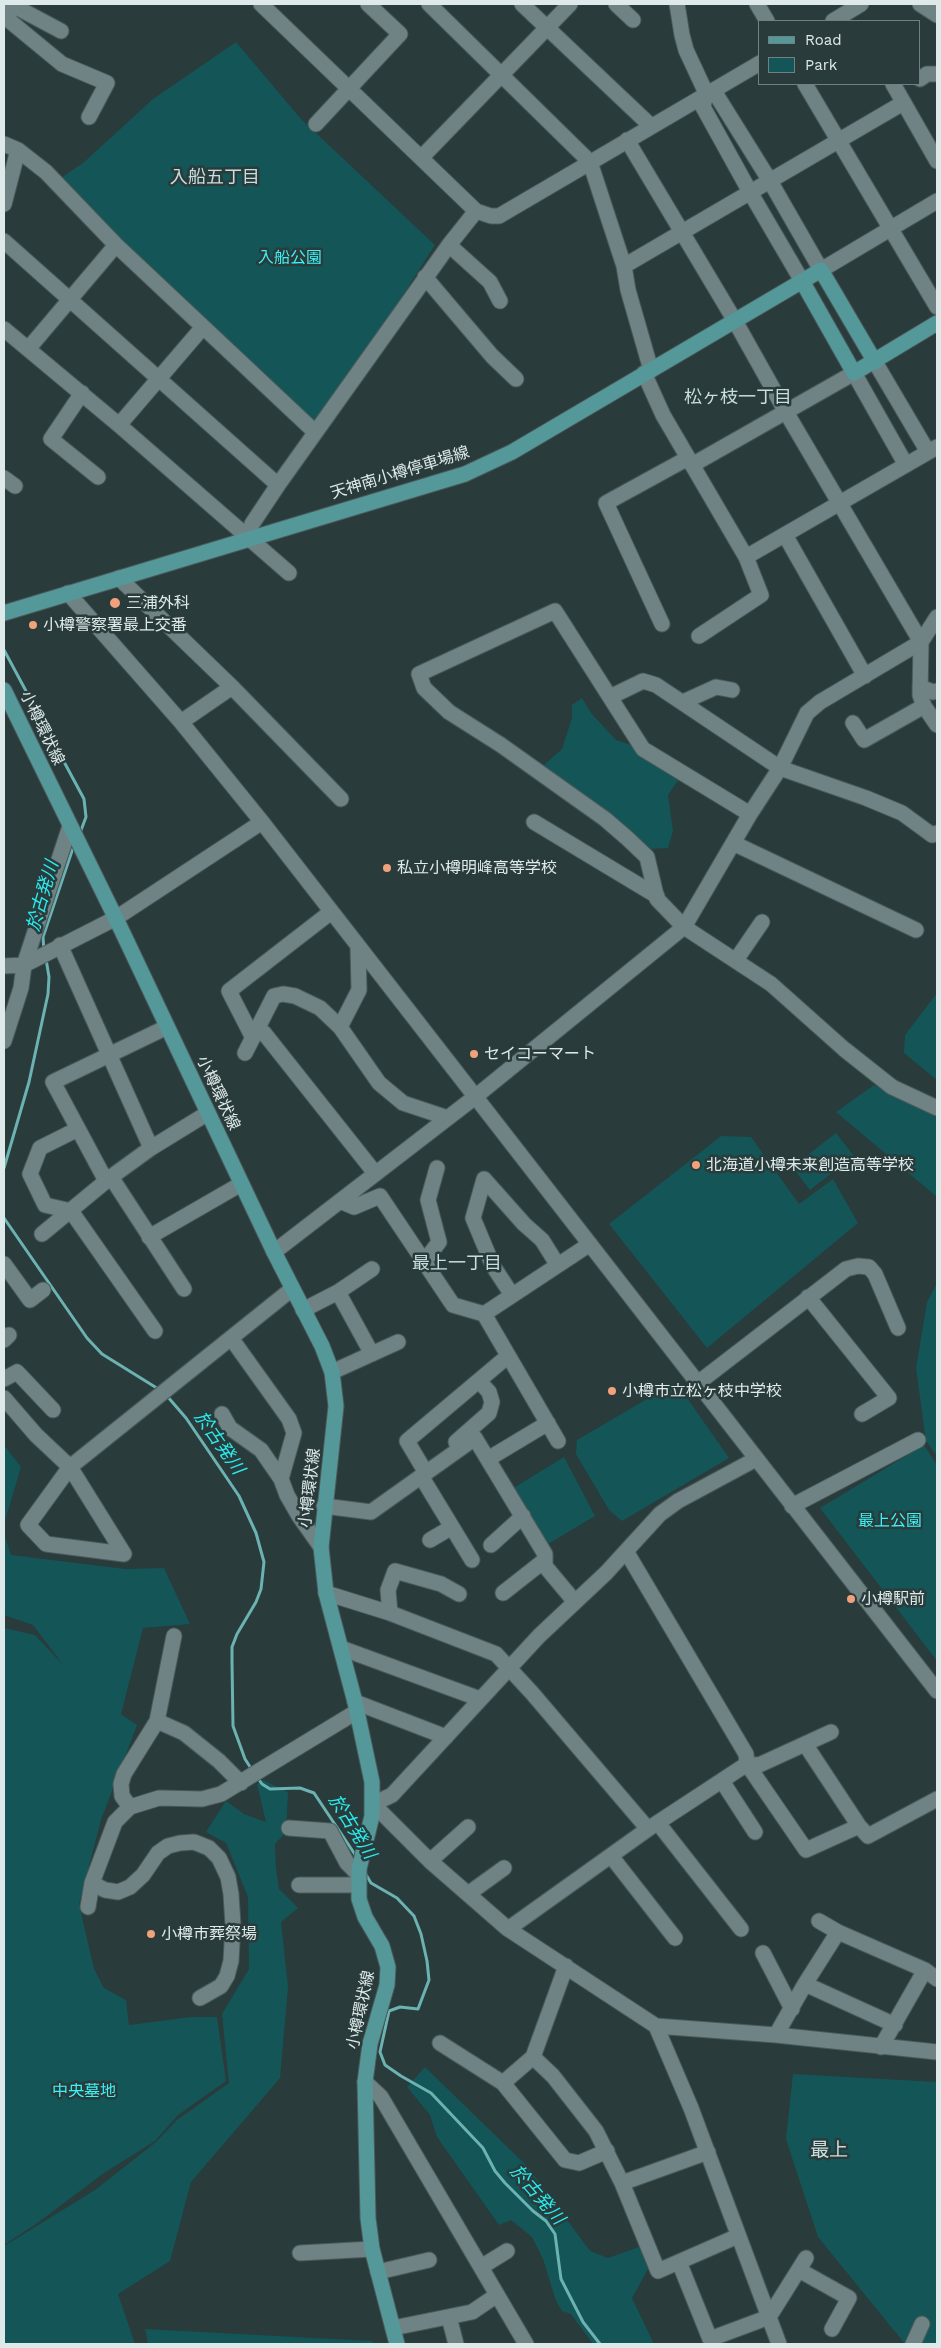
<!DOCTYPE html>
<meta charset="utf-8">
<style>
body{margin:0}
#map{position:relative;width:941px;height:2348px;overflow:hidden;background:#293b3b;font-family:"Work Sans",sans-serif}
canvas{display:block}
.frame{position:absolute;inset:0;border:5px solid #dee9e9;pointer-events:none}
.legend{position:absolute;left:758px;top:20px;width:162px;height:65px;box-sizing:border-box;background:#293b3b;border:1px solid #718181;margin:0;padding:6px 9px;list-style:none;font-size:15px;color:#dee9e9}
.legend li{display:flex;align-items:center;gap:10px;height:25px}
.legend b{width:25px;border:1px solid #718181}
</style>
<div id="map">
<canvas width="941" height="2348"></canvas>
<div class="frame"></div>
<ul class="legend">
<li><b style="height:6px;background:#54989a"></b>Road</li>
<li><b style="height:14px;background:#145557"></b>Park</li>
</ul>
</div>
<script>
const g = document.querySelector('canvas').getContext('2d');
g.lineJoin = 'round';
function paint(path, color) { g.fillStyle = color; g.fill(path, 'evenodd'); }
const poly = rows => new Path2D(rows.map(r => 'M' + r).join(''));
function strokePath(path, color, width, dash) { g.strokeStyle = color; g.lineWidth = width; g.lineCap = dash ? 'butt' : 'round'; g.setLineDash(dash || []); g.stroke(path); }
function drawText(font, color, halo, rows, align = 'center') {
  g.font = font + ' "Work Sans","Noto Sans JP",sans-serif'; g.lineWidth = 5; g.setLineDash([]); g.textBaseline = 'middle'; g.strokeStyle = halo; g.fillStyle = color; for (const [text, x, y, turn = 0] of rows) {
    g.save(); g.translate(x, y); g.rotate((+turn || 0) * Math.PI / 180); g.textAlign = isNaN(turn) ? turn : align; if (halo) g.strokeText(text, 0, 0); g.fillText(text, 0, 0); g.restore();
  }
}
const green = poly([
 [236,42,301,119,435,245,315,432,55,182,83,163,153,99],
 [582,698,591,713,616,740,631,745,679,779,668,795,673,831,668,848,648,849,627,829,544,765,562,749,572,718,572,705],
 [937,993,937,1080,904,1053,905,1035],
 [874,1085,937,1116,937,1197,836,1112],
 [836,1133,854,1156,810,1190,792,1167],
 [721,1136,751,1137,799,1204,833,1179,858,1223,707,1348,609,1224],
 [937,1283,937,1456,926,1441,916,1368,927,1302],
 [676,1382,729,1458,622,1521,609,1510,576,1454,577,1440],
 [4,1445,21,1467,4,1524],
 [924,1445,937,1465,937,1661,820,1508],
 [564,1457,595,1516,548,1544,512,1489],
 [4,1534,11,1555,125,1569,164,1568,190,1624,143,1628,121,1714,137,1725,101,1820,79,1904,94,1969,104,1988,126,2000,129,2025,191,2017,217,2017,226,2081,178,2115,155,2141,104,2173,36,2224,4,2245,4,1628,35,1635,64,1666,33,1625,4,1615],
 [263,1780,288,1792,286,1832,275,1844,276,1868,279,1889,298,1908,281,1922,288,1987,280,2078,191,2182,170,2261,118,2294,135,2344,4,2344,4,2246,95,2190,156,2142,177,2120,229,2083,222,2014,249,1969,248,1897,226,1843,206,1832,226,1801,244,1814,266,1822,257,1784],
 [425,2067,528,2167,590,2251,608,2258,639,2247,648,2269,632,2298,654,2344,593,2344,571,2314,562,2311,556,2301,543,2259,532,2237,511,2220,499,2225,437,2137,430,2115,407,2087],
 [793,2074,937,2082,937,2344,905,2344,818,2237,786,2139],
 [145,2329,372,2341,374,2344,148,2344]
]);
const stream = poly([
 [4,650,84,799,86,817,80,833],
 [44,951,43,937,74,845],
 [4,1168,29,1082,48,994,49,977,46,959],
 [4,1218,87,1338,102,1354,160,1390],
 [167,1396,186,1418,239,1496,256,1533,264,1562,261,1589,256,1602,237,1634,232,1647,232,1662,233,1726,245,1759,252,1770],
 [257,1777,262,1784,270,1789,300,1788,314,1793,356,1856],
 [365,1873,371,1883,397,1898,414,1916,421,1934,427,1961,429,1980,418,2009,400,2007,389,2011,380,2052,385,2065,401,2076,431,2093,483,2148,495,2171,505,2183,533,2211,546,2221,555,2234,561,2279,583,2322,600,2344]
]);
const minor = poly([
 [261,4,476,211,491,216,499,216,760,63],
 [429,4,590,162,624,266,628,290,651,370],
 [522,4,651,126],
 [616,4,633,20],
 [677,4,682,35,686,50,706,93],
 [757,4,767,21],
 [920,4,937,15],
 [4,9,11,22,62,64,107,83,89,117],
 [5,9,16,7,61,31],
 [833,21,861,4],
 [920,79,927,74,937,74],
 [805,84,937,307],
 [893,84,937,161],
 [316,124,400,34,368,4],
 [627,140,735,321,786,412,921,642,920,695,924,706,937,725],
 [4,144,18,150,46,172,116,245,315,432],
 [421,158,570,4],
 [4,204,18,150],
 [4,241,278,485],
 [449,245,490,282,500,301],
 [624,266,903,103],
 [425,277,492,356,516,379],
 [802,281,750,192,703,107,706,93,717,96,770,181,821,270,937,201],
 [4,329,119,425,289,573],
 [28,349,116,245],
 [875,362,928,452],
 [644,373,663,415,746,557,761,595,699,636],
 [82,393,51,439,98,477],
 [119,425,203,327],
 [692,465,854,373,906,465],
 [4,478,15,486],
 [785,535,865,676],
 [247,539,252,524,278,485,449,245,476,211],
 [746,557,937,447],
 [119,578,232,687,341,799],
 [68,593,181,722,262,822,937,1691],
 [662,624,606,503,688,458],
 [920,687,933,692,937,691],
 [610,697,643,681,656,685,780,768,866,798,902,813,932,835,937,833],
 [683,702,716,687,732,690],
 [181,722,232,687],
 [853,723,864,740,924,706],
 [750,814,643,749,555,611,419,674,424,688,449,712,501,745,605,819,627,838,647,857,657,899,684,927,771,984,844,1049,892,1087,937,1108],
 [534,822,657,896],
 [733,843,916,930],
 [60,945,151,1148],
 [736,960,762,922],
 [4,966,24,965,116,918,262,822],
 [340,1027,359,990,358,947],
 [257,1029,264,1033,375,1173],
 [253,1038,229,991,331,912],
 [4,1041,21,988,24,965,70,826],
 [245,1053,274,996,283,994,295,996,320,1008,340,1027,379,1083,403,1103,448,1118],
 [78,1129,40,1148,30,1174,45,1205,71,1211,155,1331],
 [111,1177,184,1289],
 [106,1181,53,1082,167,1027],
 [340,1201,354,1207,380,1196,453,1305,484,1314,558,1441],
 [42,1234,111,1177,151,1148,208,1113],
 [149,1237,241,1184],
 [274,1252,475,1097,684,927,750,814,780,768,807,713,820,702,921,642,937,617],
 [424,1262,439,1242,428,1200,437,1168],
 [4,1264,30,1300,43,1290],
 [338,1292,372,1354],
 [512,1295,493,1266,473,1218,484,1179,524,1224,542,1240,557,1264],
 [808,1297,889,1398,862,1414],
 [303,1310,338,1292,372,1269],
 [484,1314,590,1244],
 [231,1338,289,1419,294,1433,281,1479,287,1495,299,1516,321,1547],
 [4,1340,9,1335],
 [332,1372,398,1342],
 [4,1379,17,1372,53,1410],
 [698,1383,846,1269,858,1266,869,1267,875,1274,898,1328],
 [4,1398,36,1435,70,1467,124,1554,46,1544,28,1525,70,1467,292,1289],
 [222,1414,230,1428,261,1450,281,1479],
 [456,1442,489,1413,492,1402,489,1392,479,1381],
 [488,1459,548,1423],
 [756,1459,678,1501,660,1514,606,1573,539,1636,392,1795,373,1804,430,1861,508,1929,656,2026,776,2035,937,2052],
 [426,1473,407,1441,508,1356],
 [421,1476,472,1560],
 [324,1506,371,1512,475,1438,545,1554,545,1566,575,1602],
 [792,1506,918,1440],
 [430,1540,452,1527],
 [491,1545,523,1516],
 [626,1551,746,1754,747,1764,806,1850,859,1826,868,1836,937,1799],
 [326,1593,390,1613,496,1654,532,1693,648,1829],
 [503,1593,545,1560],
 [390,1613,388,1590,395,1571,441,1584,459,1594],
 [341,1648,480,1699],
 [355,1702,446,1737],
 [157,1721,184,1733,219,1761,241,1783],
 [805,1744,859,1826],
 [722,1781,755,1832],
 [130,1807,122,1796,121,1784,124,1774,157,1721,174,1636],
 [658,1823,741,1929],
 [289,1828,330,1831,347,1863,358,1874],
 [611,1856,675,1938],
 [430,1861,468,1827],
 [92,1883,105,1890,118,1892,130,1887,143,1875,158,1853,168,1846,180,1843,194,1842,209,1848,219,1858,228,1877,231,1894,233,1925,231,1961,227,1976,221,1986,200,1998],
 [299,1885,358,1885],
 [468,1894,504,1868],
 [88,1907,92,1883,115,1822,130,1807,159,1798,202,1799,221,1794,356,1712],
 [819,1921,838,1932],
 [508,1929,648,1829,747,1764,759,1765,831,1732],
 [763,1953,792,2009],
 [805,1984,895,2025],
 [656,2026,691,2108,779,2344],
 [776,2035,805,1984,838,1932,925,1970,937,1979],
 [440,2043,503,2083,565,2160,579,2163,607,2151],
 [881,2047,925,1970],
 [533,2057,553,2076,596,2131,622,2183,658,2271,738,2236],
 [365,2082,381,2097,526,2344],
 [503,2083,533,2057,566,1966],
 [622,2183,708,2152],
 [300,2253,372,2249],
 [679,2262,710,2339,769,2317,806,2258],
 [481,2267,507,2251],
 [799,2270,849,2298,832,2329],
 [378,2272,429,2260],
 [449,2317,456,2344],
 [393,2328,472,2312,497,2295],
 [913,2344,922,2324]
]);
const major = poly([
 [802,281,854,373,937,323],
 [4,613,465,474,512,452,821,270,875,362],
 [4,690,121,929,274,1252,322,1346,332,1372,336,1406,321,1547,326,1593,355,1702,372,1782,372,1816,359,1869,359,1899,365,1917,382,1946,388,1967,387,1985,370,2044,365,2082,368,2218,372,2249,397,2344]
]);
const markers = [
 [115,603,6,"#f1a27b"],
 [33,625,5,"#f1a27b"],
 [387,868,5,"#f1a27b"],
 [474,1054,5,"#f1a27b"],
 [696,1165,5,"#f1a27b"],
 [612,1391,5,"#f1a27b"],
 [851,1599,5,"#f1a27b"],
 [151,1934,5,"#f1a27b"]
];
const parkNames = [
 ["入船公園",290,258],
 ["最上公園",890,1521],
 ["中央墓地",84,2091]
];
const streetNames = [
 ["天神南小樽停車場線",400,473,-17],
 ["小樽環状線",42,728,64],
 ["小樽環状線",218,1093,65],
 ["小樽環状線",310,1488,-83],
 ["小樽環状線",361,2010,-78]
];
const poiNames = [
 ["三浦外科",126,603],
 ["小樽警察署最上交番",43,625],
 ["私立小樽明峰高等学校",397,868],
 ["セイコーマート",484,1054],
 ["北海道小樽未来創造高等学校",706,1165],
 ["小樽市立松ヶ枝中学校",622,1391],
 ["小樽駅前",861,1599],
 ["小樽市葬祭場",161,1934]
];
const neighbourhoodNames = [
 ["入船五丁目",215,178],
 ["松ヶ枝一丁目",738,398],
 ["最上一丁目",457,1264]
];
const waterNames = [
 ["於古発川",43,896,-74],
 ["於古発川",219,1443,55],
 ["於古発川",352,1827,58],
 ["於古発川",537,2195,49]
];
const quarterNames = [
 ["最上",829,2150]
];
paint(green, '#145557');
strokePath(stream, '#6cb2b2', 3);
strokePath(minor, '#4a5a5a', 17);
strokePath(major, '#4a5a5a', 17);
strokePath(minor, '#708384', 15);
strokePath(major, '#54989a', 15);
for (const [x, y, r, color] of markers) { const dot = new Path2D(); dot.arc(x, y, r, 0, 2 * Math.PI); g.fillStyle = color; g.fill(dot); strokePath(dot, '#293b3b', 2); }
drawText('16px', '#3bf3f7', '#293b3b', parkNames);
drawText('16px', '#dee9e9', '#293b3b', streetNames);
drawText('16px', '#dee9e9', '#293b3b', poiNames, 'left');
drawText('18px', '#c8dddd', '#293b3b', neighbourhoodNames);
drawText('italic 18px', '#2aebee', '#293b3b', waterNames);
drawText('19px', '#c8dddd', '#293b3b', quarterNames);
</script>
